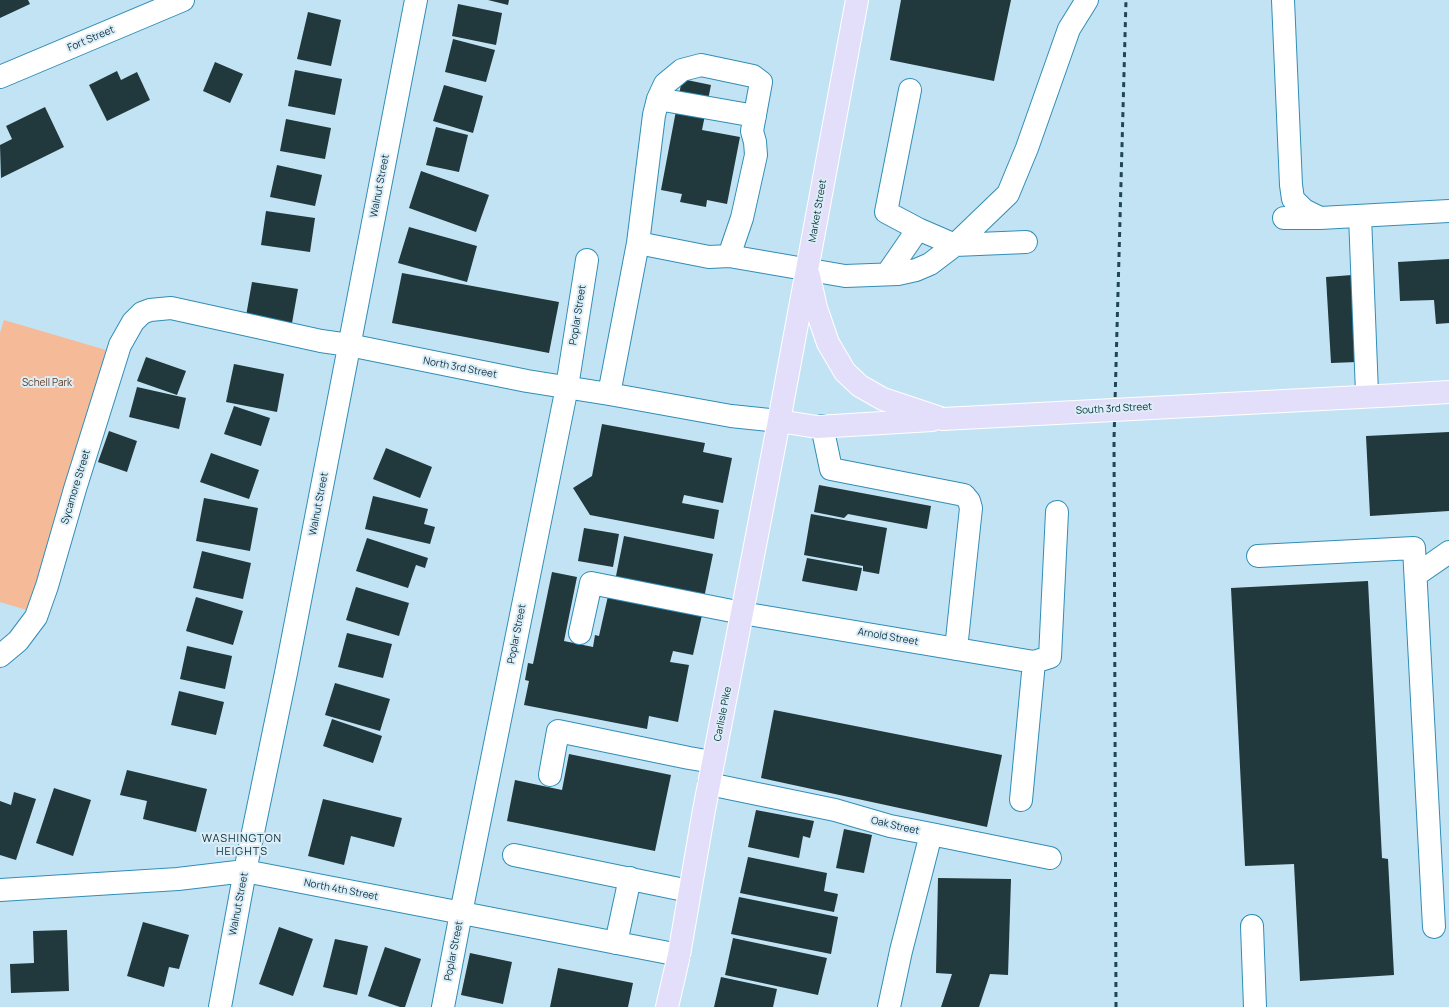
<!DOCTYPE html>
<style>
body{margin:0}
canvas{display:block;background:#c2e3f4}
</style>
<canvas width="1449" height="1007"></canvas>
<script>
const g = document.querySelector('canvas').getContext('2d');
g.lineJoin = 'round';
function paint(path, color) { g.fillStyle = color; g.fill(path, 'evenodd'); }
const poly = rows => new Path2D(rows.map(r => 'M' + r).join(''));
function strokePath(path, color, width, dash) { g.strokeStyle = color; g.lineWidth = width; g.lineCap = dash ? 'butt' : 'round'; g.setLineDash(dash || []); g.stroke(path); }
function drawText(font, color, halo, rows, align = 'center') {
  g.font = font + ' Manrope,sans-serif'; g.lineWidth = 4; g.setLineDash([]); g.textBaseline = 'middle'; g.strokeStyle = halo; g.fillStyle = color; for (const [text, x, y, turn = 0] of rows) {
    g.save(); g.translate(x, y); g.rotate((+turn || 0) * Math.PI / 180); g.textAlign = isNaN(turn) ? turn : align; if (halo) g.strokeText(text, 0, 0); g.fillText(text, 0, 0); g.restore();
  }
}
const green = poly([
 [4,320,106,350,30,611,0,602,0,333]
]);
const building = poly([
 [0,0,28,0,30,4,0,18],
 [488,0,509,0,508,5],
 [901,0,1011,0,994,81,890,60],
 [458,4,502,13,496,45,452,36],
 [308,12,341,20,331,66,297,59],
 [453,39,495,50,486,82,445,72],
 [215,62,243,74,230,103,203,91],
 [295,70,342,79,335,115,288,106],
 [117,71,121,80,137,72,150,100,107,121,89,85],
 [682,79,711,85,702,130,740,137,727,204,707,200,706,207,680,202,682,194,661,190],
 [444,85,483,96,473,133,433,121],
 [45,107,64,147,1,178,0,145,12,139,6,126],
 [286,119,331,128,325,159,280,151],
 [436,127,468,135,459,172,426,165],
 [277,165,322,175,315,206,270,197],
 [421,171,489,195,476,232,409,208],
 [266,211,315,218,310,252,261,245],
 [409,227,477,246,467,282,398,263],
 [1449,259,1449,323,1436,324,1434,300,1400,301,1398,262],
 [402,273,559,302,549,353,392,323],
 [1352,275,1357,362,1331,363,1326,277],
 [252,282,298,289,292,323,246,316],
 [146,357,186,371,177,395,137,381],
 [234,364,284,374,277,412,226,402],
 [137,387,186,398,179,429,129,417],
 [234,406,270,418,261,446,224,434],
 [602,424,705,443,703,452,732,458,723,503,684,495,682,503,719,510,714,539,590,515,573,488,592,476],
 [109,431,137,441,127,472,98,462],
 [1449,432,1449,511,1370,516,1366,436],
 [386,448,432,467,420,498,373,479],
 [211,453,259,470,249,499,200,482],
 [819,485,931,506,927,529,848,514,844,518,814,512],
 [373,496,428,509,424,524,435,527,430,544,365,529],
 [204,498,258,508,250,551,196,541],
 [811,514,887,528,879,574,863,571,863,566,804,555],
 [584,528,619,534,613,567,578,561],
 [624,536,713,554,704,598,615,581],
 [367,538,428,558,425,568,416,565,408,588,356,571],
 [202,551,251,563,243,599,193,588],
 [807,558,862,568,857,591,802,581],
 [552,572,577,577,564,641,593,647,595,635,599,636,608,596,702,615,693,655,673,651,670,662,689,665,678,722,649,716,647,729,524,705,529,681,525,680,528,663,533,664],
 [1368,581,1382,858,1388,859,1394,975,1300,981,1294,864,1245,866,1231,588],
 [356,587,409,603,399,636,346,620],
 [196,597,243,611,233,645,186,631],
 [347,633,392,644,383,678,338,667],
 [187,646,232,656,225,689,180,679],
 [335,683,390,699,380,731,325,715],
 [179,691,224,702,216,735,171,725],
 [774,710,1002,755,987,827,761,778],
 [332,719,382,736,373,763,323,746],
 [569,754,671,775,655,851,507,821,515,780,562,790],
 [127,770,207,789,196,832,143,819,147,801,120,795],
 [54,788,91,800,73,856,36,843],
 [14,792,36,799,16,860,0,855,0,801,11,805],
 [323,799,402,818,394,847,351,836,344,865,308,856],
 [756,810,814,821,810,838,803,836,799,858,748,847],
 [844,829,872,835,864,873,836,868],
 [748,857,827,873,824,891,838,894,834,912,740,893],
 [938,878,1011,879,1008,975,990,974,979,1007,941,1007,952,974,936,973],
 [739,897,838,917,831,954,731,934],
 [143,922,189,935,179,969,169,967,164,987,127,976],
 [279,927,313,939,293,996,259,984],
 [67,930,69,991,11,993,10,964,34,963,33,931],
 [733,938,827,958,818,995,725,975],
 [335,939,368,946,357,995,323,987],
 [385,947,421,959,405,1007,400,1007,368,996],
 [470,953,512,962,503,1004,461,995],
 [558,968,633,983,628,1007,550,1007],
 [721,977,777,989,773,1007,714,1007]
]);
const minor = poly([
 [1283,0,1291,185,1293,199,1304,210,1320,218],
 [0,77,183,0],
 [658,99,755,116],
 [1360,216,1367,393],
 [1284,218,1320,218,1449,211],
 [918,229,955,245,1008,194,1027,148,1069,29,1087,0],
 [638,243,709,257,729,256,845,276,898,274,916,270,930,264,955,245,1026,242],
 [887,274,918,229,886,212,910,90],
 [609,394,638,243,654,115,658,99,665,84,682,70,701,65,753,76,761,82,752,131,755,142,756,155,742,218,729,256],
 [822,426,831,469,964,495,969,501,971,508,956,649],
 [1258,556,1414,548,1434,927],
 [1416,575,1449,552],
 [580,633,591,583,742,613,1034,662],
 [0,656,18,641,36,617,47,586,75,489,120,345,133,322,142,313,150,310,171,308,321,341,349,345,527,381,609,394,731,416,779,421],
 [550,775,558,731,689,758,713,762],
 [709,784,835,810,890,826,931,834,901,951,889,1007],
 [1021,800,1034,662,1050,657,1057,512],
 [931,834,1050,858],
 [514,855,689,891],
 [0,890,178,879,245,871,679,955],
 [1252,926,1255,1007],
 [616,943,630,878],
 [220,1007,245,871,286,673,416,0],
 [443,1007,461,913,567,387,587,260]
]);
const major = poly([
 [809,276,816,308,828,343,845,372,860,386,883,399,943,419],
 [1398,395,1449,392],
 [779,421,817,427,932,420],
 [667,1007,679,955,704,810,779,421,857,0]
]);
const rail = poly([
 [1116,1007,1114,439,1126,0]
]);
const majorBridge = poly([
 [943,419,1398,395]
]);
const streetNames = [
 ["Fort Street",91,39,-23],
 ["Walnut Street",380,186,-79],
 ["Market Street",818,211,-80],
 ["Poplar Street",578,315,-81],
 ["North 3rd Street",460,368,11],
 ["South 3rd Street",1114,409,-3],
 ["Sycamore Street",76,487,-73],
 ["Walnut Street",319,504,-79],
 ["Poplar Street",517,634,-79],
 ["Arnold Street",888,637,10],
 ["Carlisle Pike",723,714,-79],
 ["Oak Street",895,826,13],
 ["North 4th Street",341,890,11],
 ["Walnut Street",239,904,-79],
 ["Poplar Street",454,951,-79]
];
const parkNames = [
 ["Schell Park",47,383]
];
const neighbourhoodNames = [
 ["WASHINGTON",242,839],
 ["HEIGHTS",242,852]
];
paint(green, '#f5ba98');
paint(building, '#21383c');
strokePath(minor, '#318eb6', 24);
strokePath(major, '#fff', 24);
strokePath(minor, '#fff', 22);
strokePath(major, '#e3dffb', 22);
strokePath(rail, '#1e4656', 3, [5, 5]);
strokePath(majorBridge, '#fff', 24, []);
strokePath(majorBridge, '#e3dffb', 22);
drawText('10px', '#062f3f', '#ddedf6', streetNames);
drawText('10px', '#633a20', '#ddedf6', parkNames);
g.letterSpacing = '1px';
drawText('11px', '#062f3f', '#ddedf6', neighbourhoodNames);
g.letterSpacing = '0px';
</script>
